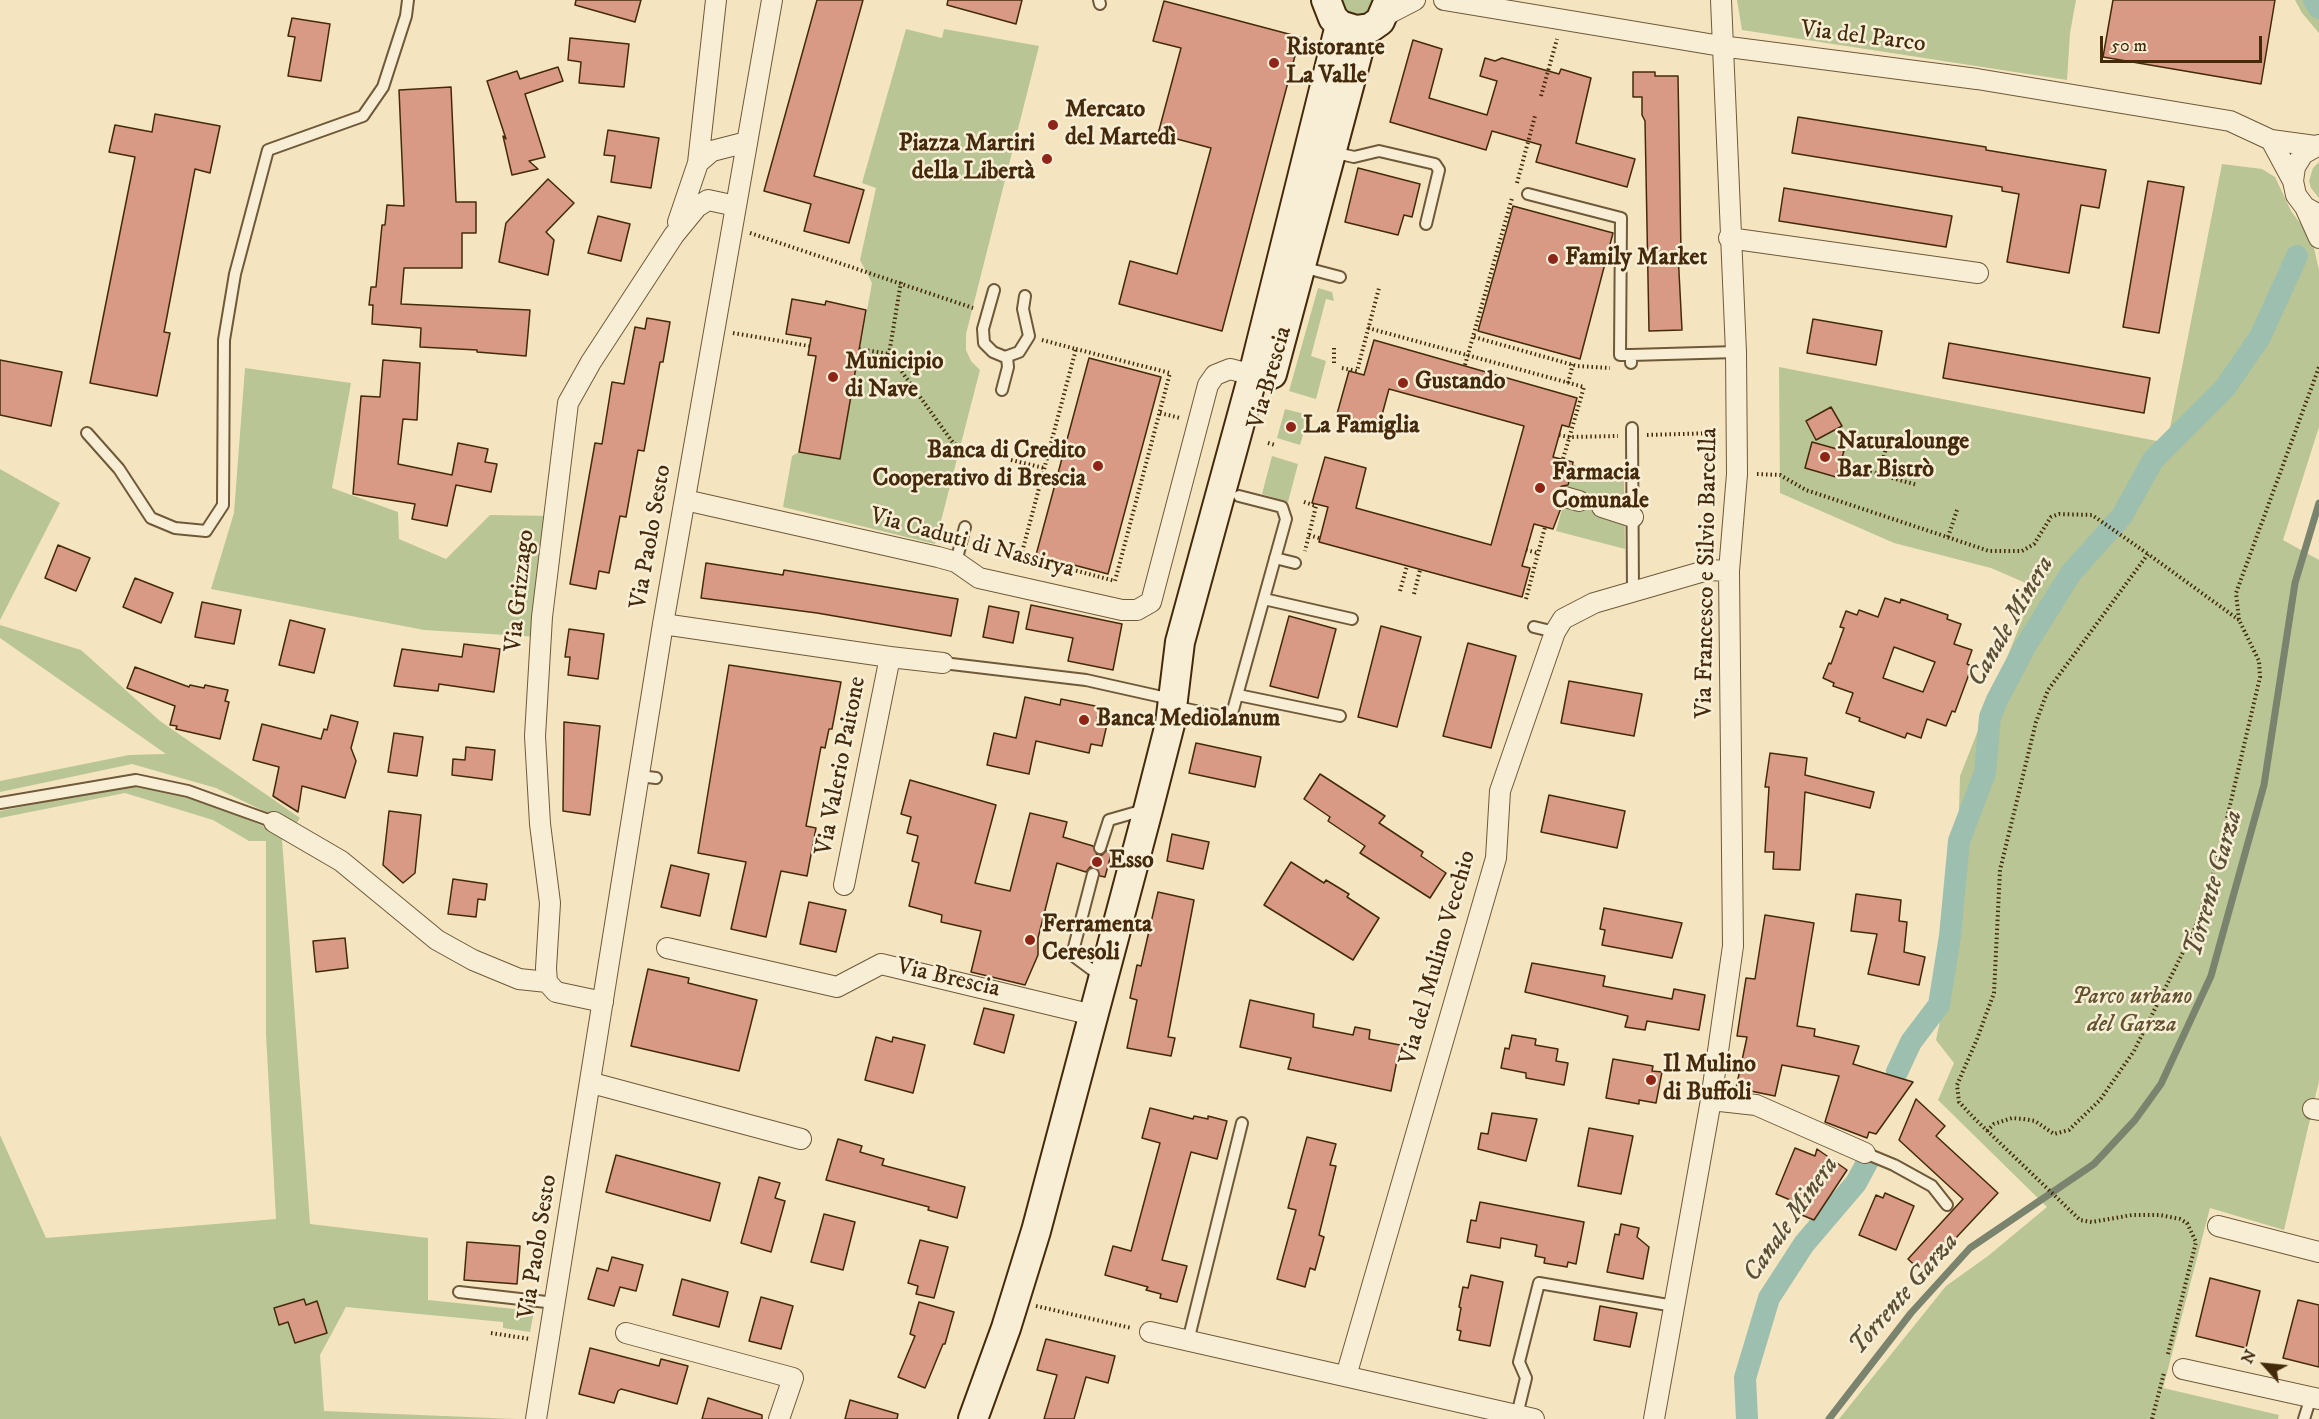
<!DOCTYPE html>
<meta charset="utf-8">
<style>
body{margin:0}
#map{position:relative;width:2319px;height:1419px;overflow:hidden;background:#f4e5c0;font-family:"IM FELL DW Pica",serif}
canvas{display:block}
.north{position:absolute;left:2235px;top:1335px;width:60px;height:60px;-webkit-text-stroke:4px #f8eed6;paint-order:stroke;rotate:297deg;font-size:16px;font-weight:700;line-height:24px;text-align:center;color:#442a0b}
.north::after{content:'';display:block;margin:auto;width:21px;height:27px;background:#442a0b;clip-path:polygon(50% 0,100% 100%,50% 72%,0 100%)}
.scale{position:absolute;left:2100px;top:36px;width:162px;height:27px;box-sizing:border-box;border:3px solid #442a0b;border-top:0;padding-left:8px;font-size:18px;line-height:21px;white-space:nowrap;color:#442a0b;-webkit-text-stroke:4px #f8eed6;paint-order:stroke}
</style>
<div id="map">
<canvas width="2319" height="1419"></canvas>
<div class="north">N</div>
<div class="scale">50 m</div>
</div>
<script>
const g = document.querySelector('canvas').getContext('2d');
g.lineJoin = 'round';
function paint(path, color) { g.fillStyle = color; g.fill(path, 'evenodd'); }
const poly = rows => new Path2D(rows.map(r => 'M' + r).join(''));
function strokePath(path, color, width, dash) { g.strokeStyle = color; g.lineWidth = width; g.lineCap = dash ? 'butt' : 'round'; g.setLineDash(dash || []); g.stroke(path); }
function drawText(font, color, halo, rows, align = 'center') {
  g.font = font + ' "IM FELL DW Pica",serif'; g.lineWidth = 5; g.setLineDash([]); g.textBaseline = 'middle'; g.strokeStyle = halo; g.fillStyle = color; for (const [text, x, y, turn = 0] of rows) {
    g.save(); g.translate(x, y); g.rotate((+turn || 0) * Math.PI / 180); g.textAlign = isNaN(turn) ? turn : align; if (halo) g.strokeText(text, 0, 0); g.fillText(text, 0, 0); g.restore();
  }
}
const green = poly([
 [1337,0,1379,0,1370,16,1350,18],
 [1737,0,2076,0,2070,33,2067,80,1742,30],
 [2295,0,2319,0,2319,33,2302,13],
 [906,29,942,38,944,29,1039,46,966,334,966,350,971,361,980,370,935,544,783,507,792,456,799,452,840,459,872,283,860,260,876,188,862,183],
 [2319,162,2319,198,2311,188,2309,181,2313,168],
 [2222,164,2262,169,2275,177,2291,211,2312,239,2319,270,2319,427,2283,540,2319,560,2319,1081,2284,1230,2210,1208,2163,1388,2279,1415,2278,1419,1839,1419,1946,1286,1988,1256,2047,1207,1938,1100,1954,1063,1936,1040,1955,951,1960,776,2035,587,1991,568,1894,543,1780,493,1779,367,2167,443],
 [1318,288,1332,292,1334,301,1326,299,1311,356,1326,361,1316,399,1289,391],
 [245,368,351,383,332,488,398,512,399,539,446,559,490,515,553,516,539,637,424,630,211,589,234,513],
 [1285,409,1309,415,1300,445,1277,438],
 [1272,456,1298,464,1288,502,1262,494],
 [1574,465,1624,479,1625,549,1556,531],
 [0,469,60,503,0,620],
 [0,625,81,650,160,721,300,818,295,826,216,788,132,764,0,792,0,781,129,755,166,754,0,638],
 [132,785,180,793,263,826,282,839,310,1224,428,1238,428,1300,534,1311,530,1332,503,1328,503,1322,346,1307,320,1355,324,1411,516,1419,0,1419,0,1135,46,1238,276,1219,266,1034,266,841,249,841,213,820,125,793,0,818,0,811]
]);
const stream = poly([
 [1829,1419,1911,1313,1970,1248,2094,1164,2135,1120,2161,1084,2211,976,2264,785,2295,583,2319,503]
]);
const canal = poly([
 [2314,0,2319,8],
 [1897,1072,1911,1042,1939,1005,1950,936,1959,841,1985,773,1990,717,1997,700,2026,645,2071,573,2122,516,2153,460,2225,388,2260,337,2297,256],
 [1747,1419,1745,1378,1769,1298,1804,1244,1856,1183,1869,1159]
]);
const building = poly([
 [576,0,641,0,635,22,575,5,576,0],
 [817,0,863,0,814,176,864,190,849,243,804,231,811,204,764,191,817,0],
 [948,0,1022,0,1016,24,947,5,948,0],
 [2113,0,2275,0,2261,84,2103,57,2113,0],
 [1164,1,1300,37,1222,331,1119,304,1130,261,1177,274,1211,148,1158,134,1181,48,1153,41,1164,1],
 [292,18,330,24,321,81,288,76,295,37,288,36,292,18],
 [570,38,629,44,624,87,579,83,581,62,568,60,570,38],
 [1413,40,1442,49,1429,98,1487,115,1497,81,1480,76,1485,58,1495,61,1502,58,1559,74,1561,69,1591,78,1576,143,1635,159,1627,187,1536,162,1541,145,1492,131,1486,150,1390,122,1413,40],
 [558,67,563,81,525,94,545,157,529,161,538,169,512,175,503,136,506,139,487,81,517,71,520,79,558,67],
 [1633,72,1655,72,1655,76,1678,76,1681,253,1678,253,1682,330,1649,331,1645,121,1642,115,1642,97,1633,97,1633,72],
 [451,87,456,202,476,202,476,233,462,233,462,268,404,268,401,304,530,310,526,356,477,352,477,350,420,347,421,328,372,324,373,305,369,305,371,287,376,287,382,225,385,225,387,205,404,206,399,90,451,87],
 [155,114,220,126,210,173,195,169,164,332,170,333,157,396,90,383,135,157,109,152,115,125,152,132,155,114],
 [1798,117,1986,147,1986,150,2106,170,2099,208,2081,205,2069,273,2007,262,2019,194,2002,191,2002,187,1792,153,1798,117],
 [608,130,659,138,651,188,611,182,615,156,604,155,608,130],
 [1358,168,1420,184,1412,217,1404,215,1398,235,1345,222,1358,168],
 [548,179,574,203,546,232,554,240,548,275,499,262,506,223,548,179],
 [2148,181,2184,187,2159,333,2123,327,2148,181],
 [1784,188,1952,216,1946,247,1779,221,1784,188],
 [1513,206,1613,233,1580,359,1478,331,1513,206],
 [598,216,630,224,621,261,588,253,598,216],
 [792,299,825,305,826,301,866,310,840,459,799,452,816,356,808,355,811,338,786,334,792,299],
 [647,318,670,322,663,362,660,362,644,451,638,450,626,517,620,516,609,573,599,571,596,589,570,584,595,443,602,444,612,382,624,384,635,327,645,329,647,318],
 [1813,319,1882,331,1876,365,1807,353,1813,319],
 [1374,340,1577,398,1569,427,1562,425,1553,457,1573,462,1572,471,1568,485,1562,486,1554,493,1554,500,1561,508,1553,529,1534,524,1522,566,1530,568,1522,597,1319,542,1328,507,1312,503,1325,457,1366,468,1356,508,1491,545,1524,426,1389,389,1379,426,1337,414,1349,371,1364,375,1374,340],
 [1949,343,2150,378,2144,413,1943,378,1949,343],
 [1089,358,1161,377,1108,574,1036,555,1089,358],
 [0,360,62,372,51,426,0,415,0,360],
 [383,360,420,363,417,420,403,419,398,464,452,475,458,443,488,449,485,462,497,464,491,492,456,485,447,526,412,519,415,504,353,494,361,396,380,397,383,360],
 [1831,407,1842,426,1816,440,1806,421,1831,407],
 [1812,442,1844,451,1836,477,1805,468,1812,442],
 [58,545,90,558,76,591,45,578,58,545],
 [706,563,783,575,784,570,958,599,951,636,817,613,701,598,706,563],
 [135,578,173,593,161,623,123,607,135,578],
 [1885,598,1900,603,1901,599,1948,615,1947,619,1961,624,1954,644,1972,650,1967,664,1972,666,1955,712,1952,711,1946,726,1927,719,1921,738,1907,733,1905,738,1859,721,1860,718,1846,713,1853,693,1833,686,1834,683,1823,678,1829,663,1831,664,1844,628,1840,627,1846,611,1857,615,1859,610,1878,617,1885,598],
 [1894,647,1935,662,1923,692,1883,678,1894,647],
 [202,602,241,610,234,644,195,637,202,602],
 [1031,605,1122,624,1113,670,1068,661,1073,638,1026,629,1031,605],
 [989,606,1019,612,1013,643,983,637,989,606],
 [1289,616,1336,629,1318,698,1270,686,1289,616],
 [290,620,325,629,314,673,279,665,290,620],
 [1381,626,1421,637,1397,727,1358,717,1381,626],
 [569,629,604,634,598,679,568,675,570,657,565,657,569,629],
 [1468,643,1516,656,1491,748,1443,736,1468,643],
 [464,644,500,649,494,692,439,684,438,691,394,686,402,649,462,657,464,644],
 [729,665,841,682,832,729,829,729,825,748,821,747,806,826,816,828,807,876,781,871,766,937,731,929,746,862,698,853,729,665],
 [135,667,189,687,190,685,204,688,205,685,228,690,225,701,229,702,220,739,176,729,177,726,170,725,175,706,127,688,135,667],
 [1569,681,1642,694,1634,736,1561,723,1569,681],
 [1025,697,1060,705,1061,699,1100,707,1097,718,1108,720,1102,746,1091,744,1089,753,1036,741,1029,774,987,765,994,733,1016,738,1025,697],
 [331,715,358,722,351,748,356,761,345,798,302,786,298,812,273,796,279,767,253,760,262,724,321,739,324,729,327,730,331,715],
 [564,722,600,726,590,815,563,811,564,722],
 [394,733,423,737,417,776,388,772,394,733],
 [1196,743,1261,757,1255,787,1189,773,1196,743],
 [466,747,495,750,492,780,452,775,453,759,465,760,466,747],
 [1770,753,1807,758,1805,775,1874,792,1870,808,1805,792,1800,870,1773,869,1774,852,1765,852,1769,787,1765,787,1770,753],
 [1320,774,1385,816,1379,823,1423,852,1421,856,1446,873,1430,898,1360,853,1365,846,1328,821,1330,817,1304,799,1320,774],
 [910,780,996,805,975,883,1010,891,1030,813,1067,822,1063,837,1093,846,1097,855,1102,855,1107,850,1112,851,1105,877,1100,876,1095,867,1090,867,1086,872,1057,863,1038,938,1038,955,1025,985,971,972,981,931,941,922,942,915,909,906,919,863,912,861,918,836,907,833,911,817,901,814,910,780],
 [1549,795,1625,811,1617,848,1541,832,1549,795],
 [389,811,421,815,415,873,403,883,383,865,389,811],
 [1172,834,1209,842,1203,869,1167,861,1172,834],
 [1291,862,1324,883,1326,880,1349,894,1347,897,1379,918,1353,960,1264,905,1291,862],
 [671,865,709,874,700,916,661,907,671,865],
 [453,879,487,884,485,900,478,899,476,917,448,914,453,879],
 [1158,892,1194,900,1168,1037,1175,1038,1171,1056,1127,1048,1137,1000,1130,998,1137,965,1141,966,1158,892],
 [1856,894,1901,900,1899,921,1907,922,1904,952,1925,957,1919,985,1868,974,1877,934,1851,931,1856,894],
 [809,902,846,910,836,952,800,944,809,902],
 [1604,908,1682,923,1672,958,1602,945,1605,930,1600,929,1604,908],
 [1765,915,1814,923,1797,1026,1815,1029,1814,1036,1859,1046,1853,1064,1913,1082,1876,1134,1869,1132,1867,1138,1825,1122,1839,1076,1782,1065,1775,1096,1736,1088,1747,1037,1737,1036,1746,978,1755,979,1765,915],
 [345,938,348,968,316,972,313,941,345,938],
 [1532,963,1605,976,1603,986,1672,999,1674,989,1705,995,1699,1030,1647,1021,1645,1030,1625,1027,1628,1016,1525,992,1532,963],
 [648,969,689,978,688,983,757,1000,739,1071,631,1046,648,969],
 [1250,1000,1314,1014,1313,1027,1353,1035,1355,1027,1370,1030,1369,1039,1400,1045,1391,1091,1288,1069,1291,1058,1240,1047,1250,1000],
 [984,1008,1014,1015,1004,1053,974,1044,984,1008],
 [1512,1035,1536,1039,1535,1045,1558,1049,1556,1061,1568,1063,1564,1085,1526,1078,1526,1073,1501,1068,1505,1048,1509,1049,1512,1035],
 [876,1037,892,1042,893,1037,925,1045,913,1093,865,1080,876,1037],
 [1613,1059,1653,1066,1652,1071,1662,1072,1656,1103,1639,1100,1639,1104,1606,1098,1613,1059],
 [1916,1099,1945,1126,1936,1136,1998,1193,1923,1273,1908,1259,1963,1199,1899,1140,1916,1099],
 [1150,1108,1193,1119,1194,1116,1208,1119,1208,1116,1227,1121,1217,1159,1191,1152,1162,1260,1187,1266,1177,1302,1160,1298,1161,1294,1146,1290,1148,1287,1105,1275,1113,1246,1131,1251,1160,1143,1142,1138,1150,1108],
 [1492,1113,1537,1119,1526,1161,1478,1149,1481,1133,1488,1134,1492,1113],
 [1589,1128,1633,1136,1621,1194,1578,1186,1589,1128],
 [1307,1137,1336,1144,1330,1165,1336,1166,1319,1235,1324,1237,1315,1270,1310,1268,1305,1287,1277,1279,1296,1210,1288,1208,1307,1137],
 [838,1139,862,1146,860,1152,884,1159,882,1165,965,1187,957,1218,928,1210,929,1207,826,1180,838,1139],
 [1795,1148,1815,1156,1817,1149,1847,1170,1814,1220,1792,1211,1795,1202,1776,1194,1795,1148],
 [616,1155,720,1183,710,1221,606,1192,616,1155],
 [759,1177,780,1183,775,1198,785,1201,771,1252,741,1243,759,1177],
 [1885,1193,1914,1206,1896,1250,1859,1235,1876,1195,1883,1198,1885,1193],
 [1480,1202,1584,1222,1576,1264,1568,1262,1567,1267,1544,1263,1545,1258,1535,1256,1537,1245,1501,1238,1500,1248,1467,1242,1471,1220,1476,1221,1480,1202],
 [824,1214,855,1222,843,1270,811,1262,824,1214],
 [1621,1224,1639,1228,1637,1237,1649,1247,1643,1279,1607,1272,1615,1234,1619,1235,1621,1224],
 [920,1240,948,1247,934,1298,916,1294,918,1286,908,1283,920,1240],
 [467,1242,520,1246,517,1284,464,1280,467,1242],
 [612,1257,643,1265,636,1291,620,1287,614,1306,588,1299,597,1268,608,1271,612,1257],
 [1471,1275,1503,1282,1490,1346,1459,1340,1461,1331,1457,1330,1461,1308,1459,1307,1463,1287,1468,1288,1471,1275],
 [2210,1278,2260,1291,2246,1348,2196,1336,2210,1278],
 [682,1279,728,1292,719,1327,673,1315,682,1279],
 [761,1297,793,1306,781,1349,749,1341,761,1297],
 [304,1299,306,1305,317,1301,327,1333,295,1343,288,1322,279,1325,274,1308,304,1299],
 [2298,1300,2319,1305,2319,1367,2283,1358,2298,1300],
 [919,1302,954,1312,945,1344,943,1344,925,1388,898,1377,915,1336,910,1334,919,1302],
 [1600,1306,1637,1313,1630,1347,1594,1340,1600,1306],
 [1046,1339,1115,1356,1108,1383,1086,1377,1074,1419,1044,1419,1057,1375,1037,1370,1046,1339],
 [590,1348,659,1366,661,1359,688,1366,677,1404,621,1389,618,1391,614,1403,579,1394,590,1348],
 [708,1398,762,1415,762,1419,702,1419,708,1398],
 [850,1400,898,1414,897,1419,845,1419,850,1400]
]);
const path = poly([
 [1541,96,1557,39],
 [1517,183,1535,116],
 [750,233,973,308],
 [901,282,889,354,954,444,960,446],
 [1368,328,1584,387,1563,459],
 [733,333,809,346],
 [1474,337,1577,366,1610,368],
 [1042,340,1076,349],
 [859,349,889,354],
 [1076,349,1170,373,1115,581,1021,556,1076,349],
 [1334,363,1334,348],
 [1465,365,1512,198],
 [1342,368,1357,371,1379,288],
 [1568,383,1573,364],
 [1160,413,1180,418],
 [1559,435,1569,437,1618,436],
 [1647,435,1717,433],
 [1268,443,1275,445],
 [1011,460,1044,468],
 [1840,463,1917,485],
 [1757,474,1780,475,1806,490,1989,551,2022,551,2034,544,2051,517,2059,514,2092,515,2148,554],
 [1879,474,1886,448],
 [1304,502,1316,506,1305,551],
 [1309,535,1319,538],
 [1948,537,1957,510],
 [1526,550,1538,553],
 [1400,591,1407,566],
 [1414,594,1420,570],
 [1526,599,1545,527],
 [1987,1131,1994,1124,2012,1118,2023,1119,2035,1121,2054,1134,2069,1130,2100,1100,2134,1051,2195,928,2216,865,2260,677,2259,661,2239,620,2236,593,2319,367],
 [1036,1306,1131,1328],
 [491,1333,530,1339],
 [2168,1354,2196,1242,2187,1223,2180,1219,2160,1215,2132,1215,2092,1222,2080,1220,1974,1118,1959,1102,1957,1085,1977,1039,1994,993,2000,870,2036,722,2048,690,2148,554,2239,620],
 [2152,1419,2164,1373]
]);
const lane = poly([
 [1099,0,1100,4],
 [1332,152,1354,157,1379,151,1435,164,1439,170,1426,224],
 [1528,194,1621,218,1620,355,1631,355],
 [1302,267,1340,277],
 [994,290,983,329,984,343,993,352,1005,357,1019,352,1029,336,1023,309,1025,296],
 [1631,363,1631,355,1736,352],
 [1002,390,1008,367,1007,357],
 [1632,428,1633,592],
 [87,433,119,469,151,518,175,528,206,531,223,505,224,340,235,274,268,150,363,116,383,87,406,16,408,0],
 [1275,558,1295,563],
 [956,562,965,527],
 [1264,599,1352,619],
 [1534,627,1555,632],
 [943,663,1086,680,1171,699],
 [1238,695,1340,716],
 [1177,707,1224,717,1233,710,1286,519,1282,507,1239,496],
 [639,776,656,778],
 [0,803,136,780,188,791,274,822],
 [1100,848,1109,820,1144,810],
 [1093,874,1072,955,1103,978],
 [1865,1153,1894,1165,1932,1186,1947,1205],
 [459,1292,555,1303],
 [1188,1341,1242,1123],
 [1517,1415,1526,1378,1519,1362,1539,1283,1674,1306],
 [2304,1419,2311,1397]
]);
const street = poly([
 [1444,0,1721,46,1977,79,2230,121,2271,140,2315,146],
 [1384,16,1415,0],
 [2271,140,2293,181],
 [2319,145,2303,154,2295,167,2293,181,2296,195,2305,207,2319,215],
 [698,163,716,0],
 [2305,207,2319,238],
 [678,222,698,163,712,151,747,142],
 [1729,238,1978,273],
 [1565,497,1579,501],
 [685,500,938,557,956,562,979,578,1122,610,1137,610,1151,602,1208,385,1215,375,1230,369,1253,375],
 [1602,507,1633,517],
 [663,624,890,657,844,885],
 [890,657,943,663],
 [274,822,341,861,437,940,473,960,519,979,547,982],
 [667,948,837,987,881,964,1093,1015],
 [603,1002,556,992,547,982,546,968,550,903,540,824,535,736,542,617,568,403,591,362,674,235,697,207,708,200,736,206],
 [592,1083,801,1139],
 [1711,1100,1756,1105,1865,1153],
 [2313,1109,2319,1110],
 [2218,1226,2319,1252],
 [1150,1332,1534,1419],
 [626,1333,793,1378,779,1419],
 [2183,1369,2319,1399],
 [1346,1376,1496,858,1500,791,1555,632,1563,619,1594,603,1708,570,1729,571],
 [536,1419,663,624,772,0],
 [1654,1419,1711,1100,1733,946,1729,571,1737,474,1736,352,1721,0]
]);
const secondary = poly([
 [1326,0,1333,18,1340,25,1356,30,1370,28,1380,21,1389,0],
 [1272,374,1364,30],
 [973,1419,1006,1328,1036,1231,1148,810,1170,724,1180,642,1253,375,1340,25]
]);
const markers = [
 [1274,63,6,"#8f2418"],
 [1053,125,6,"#8f2418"],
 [1047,159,6,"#8f2418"],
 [1553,259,6,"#8f2418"],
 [833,377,6,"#8f2418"],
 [1403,383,6,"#8f2418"],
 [1291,427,6,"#8f2418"],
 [1825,457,6,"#8f2418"],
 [1098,466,6,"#8f2418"],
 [1540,488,6,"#8f2418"],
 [1084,720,6,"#8f2418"],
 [1097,862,6,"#8f2418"],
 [1030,940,6,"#8f2418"],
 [1651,1080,6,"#8f2418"]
];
const streetNames = [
 ["Via del Parco",1863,38,7],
 ["Via Brescia",1271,378,-74],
 ["Via Paolo Sesto",652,537,-80],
 ["Via Caduti di Nassirya",972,544,15],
 ["Via Francesco e Silvio Barcella",1708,573,-89],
 ["Via Grizzago",521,591,-84],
 ["Via Valerio Paitone",842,766,-79],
 ["Via del Mulino Vecchio",1439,958,-74],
 ["Via Brescia",948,979,13],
 ["Via Paolo Sesto",539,1247,-81]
];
const poiNames = [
 ["Ristorante",1286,49],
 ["La Valle",1286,77],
 ["Mercato",1065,111],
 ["del Martedì",1065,139],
 ["Piazza Martiri",1035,145,"right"],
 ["della Libertà",1035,173,"right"],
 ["Family Market",1565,259],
 ["Municipio",845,363],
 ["di Nave",845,391],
 ["Gustando",1415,383],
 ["La Famiglia",1303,427],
 ["Naturalounge",1837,443],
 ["Bar Bistrò",1837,471],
 ["Banca di Credito",1086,452,"right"],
 ["Cooperativo di Brescia",1086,480,"right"],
 ["Farmacia",1552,474],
 ["Comunale",1552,502],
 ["Banca Mediolanum",1096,720],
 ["Esso",1109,862],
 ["Ferramenta",1042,926],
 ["Ceresoli",1042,954],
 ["Il Mulino",1663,1066],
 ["di Buffoli",1663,1094]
];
const parkNames = [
 ["Parco urbano",2132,998],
 ["del Garza",2132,1026]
];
const waterNames = [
 ["Canale Minera",2012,622,-60],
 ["Torrente Garza",2215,884,-74],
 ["Canale Minera",1792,1220,-55],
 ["Torrente Garza",1905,1295,-49]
];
paint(green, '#b9c594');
strokePath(stream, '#79836d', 7);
strokePath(canal, '#9cbfaf', 22);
paint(building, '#d89985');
strokePath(building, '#442a0b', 1.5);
strokePath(lane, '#705938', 14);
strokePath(street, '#705938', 22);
strokePath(secondary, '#442a0b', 32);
strokePath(path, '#442a0b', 4, [1.5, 3]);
strokePath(lane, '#f8eed6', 10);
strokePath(street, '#f8eed6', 20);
strokePath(secondary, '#f8eed6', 28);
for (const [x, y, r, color] of markers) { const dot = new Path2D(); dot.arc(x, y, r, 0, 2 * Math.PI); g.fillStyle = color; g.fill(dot); strokePath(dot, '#f8eed6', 2); }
drawText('24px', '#442a0b', '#f8eed6', streetNames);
drawText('bold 24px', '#442a0b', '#f8eed6', poiNames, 'left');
drawText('italic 24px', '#61512d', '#f8eed6', parkNames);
drawText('italic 26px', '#5a4f34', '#f8eed6', waterNames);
</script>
